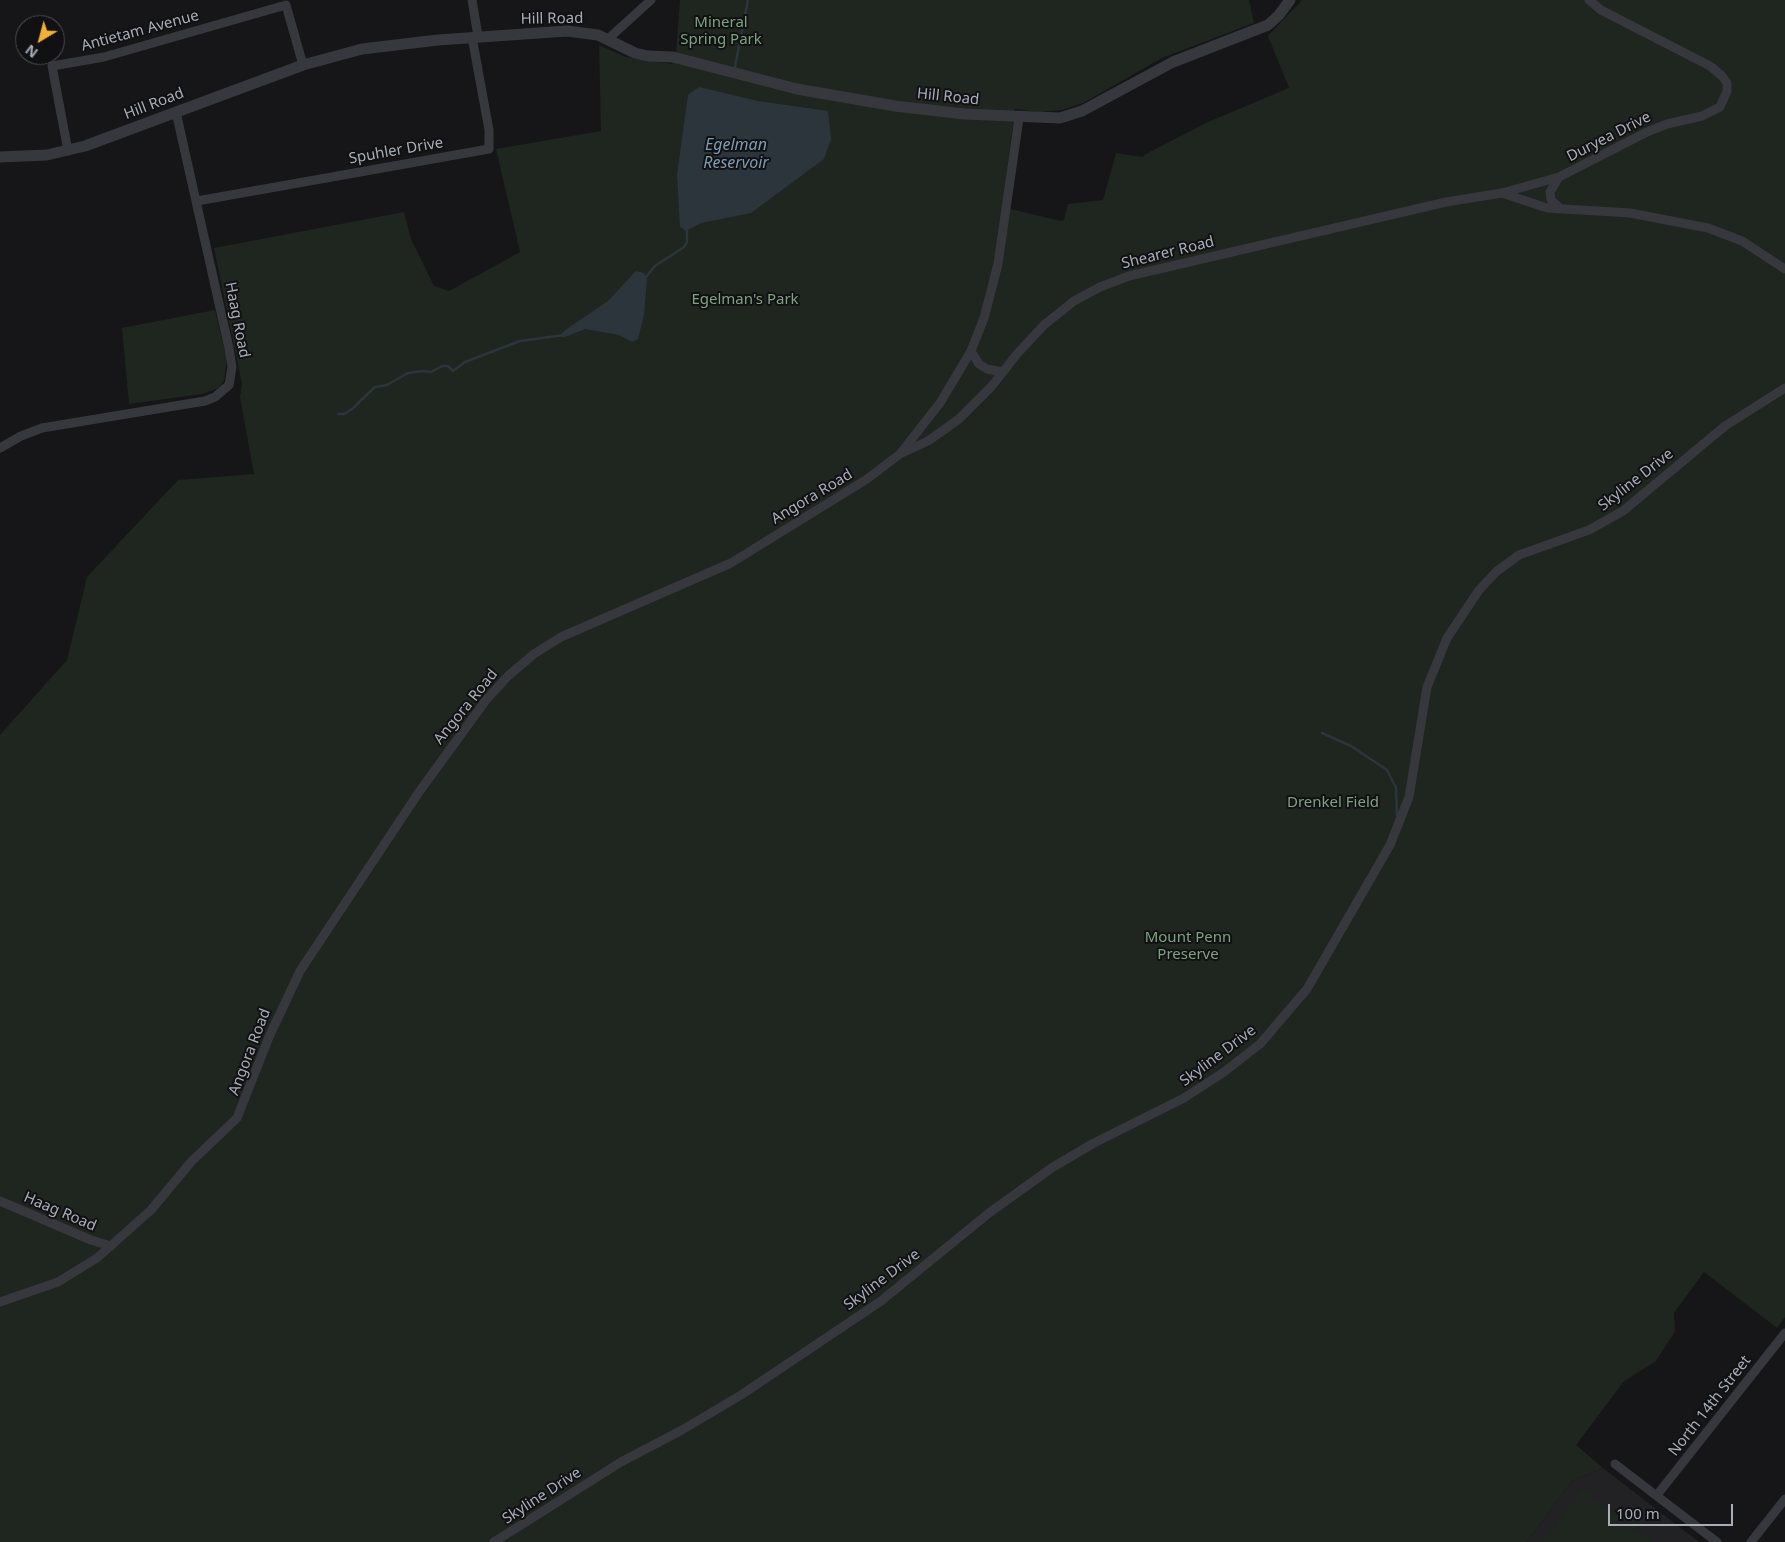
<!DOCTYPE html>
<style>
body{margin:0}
#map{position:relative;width:1785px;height:1542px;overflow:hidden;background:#161618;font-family:"Noto Sans",sans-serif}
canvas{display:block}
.north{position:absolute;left:15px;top:15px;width:50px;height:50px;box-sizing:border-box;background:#111113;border:1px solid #4d4f55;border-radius:50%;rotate:217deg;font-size:14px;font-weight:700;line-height:20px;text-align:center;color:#a8adb8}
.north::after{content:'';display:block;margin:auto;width:18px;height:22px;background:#f2b134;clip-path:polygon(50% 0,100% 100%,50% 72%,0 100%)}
.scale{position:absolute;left:1608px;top:1504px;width:125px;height:22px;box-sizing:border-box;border:2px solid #a8adb8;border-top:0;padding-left:6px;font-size:15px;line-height:18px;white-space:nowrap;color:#a8adb8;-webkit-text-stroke:4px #111113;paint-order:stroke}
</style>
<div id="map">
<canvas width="1785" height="1542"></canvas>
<div class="north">N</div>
<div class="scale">100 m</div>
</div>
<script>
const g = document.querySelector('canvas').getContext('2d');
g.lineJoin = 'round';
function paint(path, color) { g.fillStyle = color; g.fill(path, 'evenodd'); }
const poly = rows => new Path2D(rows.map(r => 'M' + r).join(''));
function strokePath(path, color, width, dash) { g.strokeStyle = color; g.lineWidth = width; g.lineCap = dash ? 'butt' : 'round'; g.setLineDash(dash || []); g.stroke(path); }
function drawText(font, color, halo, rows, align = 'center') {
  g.font = font + ' "Noto Sans",sans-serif'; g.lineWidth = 4; g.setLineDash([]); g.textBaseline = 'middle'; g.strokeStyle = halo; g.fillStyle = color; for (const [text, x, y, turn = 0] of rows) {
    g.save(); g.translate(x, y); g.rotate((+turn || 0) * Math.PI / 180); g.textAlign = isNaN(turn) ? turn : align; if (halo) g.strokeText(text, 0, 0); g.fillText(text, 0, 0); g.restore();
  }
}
const built = poly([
 [1603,1468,1699,1542,1527,1542,1572,1481]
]);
const green = poly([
 [680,0,1249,0,1254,23,1162,58,1083,103,1062,110,1038,112,1015,109,1002,207,1061,221,1064,220,1068,204,1103,200,1116,153,1143,157,1144,155,1208,122,1289,88,1268,36,1302,0,1785,0,1785,1317,1777,1328,1704,1272,1674,1313,1675,1332,1655,1362,1624,1381,1576,1445,1603,1468,1572,1481,1527,1542,0,1542,0,735,67,660,87,577,178,480,254,474,240,397,242,384,214,248,404,212,411,239,434,286,449,291,520,252,496,149,601,131,599,45,626,57,672,64,676,53],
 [215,310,227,359,224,381,218,388,202,394,129,404,122,328],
 [1582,1489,1653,1542,1542,1542]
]);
const water = poly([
 [699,87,758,101,828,111,831,139,824,159,751,213,701,223,686,231,680,227,677,175,688,95],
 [636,271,644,273,647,279,644,315,638,339,632,342,619,335,585,329,565,337,561,337,562,333,571,326,608,301]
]);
const stream = poly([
 [735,67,748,0],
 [645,278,655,266,684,247,687,242,687,230],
 [338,414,344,414,352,409,375,387,387,385,408,373,421,371,431,372,442,366,448,366,453,371,465,362,520,341,564,335],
 [1322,733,1351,746,1387,770,1396,788,1397,815]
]);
const minor = poly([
 [472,0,478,36],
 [608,39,651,0],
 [68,151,52,66,104,57,286,5,303,65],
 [1559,177,1550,192,1551,200,1561,209],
 [1502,193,1547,208,1630,213,1708,228,1742,241,1785,269],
 [197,201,489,149,489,130,472,37],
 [971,351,979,364,987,369,1003,372],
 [0,448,21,436,42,428,205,401,215,397,229,385,232,367,229,348,176,112],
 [902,453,928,441,959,419,991,387,1017,354,1044,325,1074,301,1100,287,1129,276,1446,202,1502,193,1559,177,1647,132,1667,124,1702,116,1720,107,1727,91,1727,83,1722,76,1710,66,1601,10,1589,0],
 [0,1201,91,1240,111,1246],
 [0,1302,58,1282,97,1258,151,1210,191,1162,237,1118,269,1037,300,971,419,792,486,700,508,676,534,654,561,637,731,563,867,479,900,454,940,403,971,351,984,318,998,264,1019,118],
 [1615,1464,1717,1542],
 [1657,1495,1785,1333],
 [494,1542,621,1462,682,1430,741,1395,881,1301,989,1213,1053,1167,1094,1143,1184,1098,1224,1072,1260,1044,1307,989,1390,845,1409,797,1427,687,1447,638,1479,590,1497,571,1519,555,1589,530,1623,511,1725,426,1785,388],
 [1751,1542,1785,1499]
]);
const tertiary = poly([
 [0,157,47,155,85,146,303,65,362,49,438,40,567,31,598,35,635,53,648,56,673,57,797,89,895,106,964,114,1060,118,1082,111,1173,62,1268,25,1279,15,1290,0]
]);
const streetNames = [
 ["Hill Road",552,19,-1],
 ["Antietam Avenue",140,31,-15],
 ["Hill Road",948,97,6],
 ["Hill Road",154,104,-21],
 ["Duryea Drive",1609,137,-27],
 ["Spuhler Drive",396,151,-10],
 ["Shearer Road",1168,253,-14],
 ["Haag Road",237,320,79],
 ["Skyline Drive",1636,480,-38],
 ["Angora Road",812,497,-31],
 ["Angora Road",466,707,-51],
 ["Angora Road",250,1052,-69],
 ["Skyline Drive",1218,1056,-37],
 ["Haag Road",60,1212,23],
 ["Skyline Drive",882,1280,-37],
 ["North 14th Street",1710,1406,-52],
 ["Skyline Drive",542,1496,-33]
];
const parkNames = [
 ["Mineral",721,23],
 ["Spring Park",721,40],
 ["Egelman's Park",745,300],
 ["Drenkel Field",1333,803],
 ["Mount Penn",1188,938],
 ["Preserve",1188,955]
];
const waterNames = [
 ["Egelman",736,145],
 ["Reservoir",736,163]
];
paint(built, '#222225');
paint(green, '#1e261f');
paint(water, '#2c353c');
strokePath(stream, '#2c353c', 2.5);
strokePath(minor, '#37383d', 9);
strokePath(tertiary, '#37383d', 11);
drawText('15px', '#a8adb8', '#111113', streetNames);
drawText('15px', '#7fa381', '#111113', parkNames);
drawText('italic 16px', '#7f9bb3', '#111113', waterNames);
</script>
